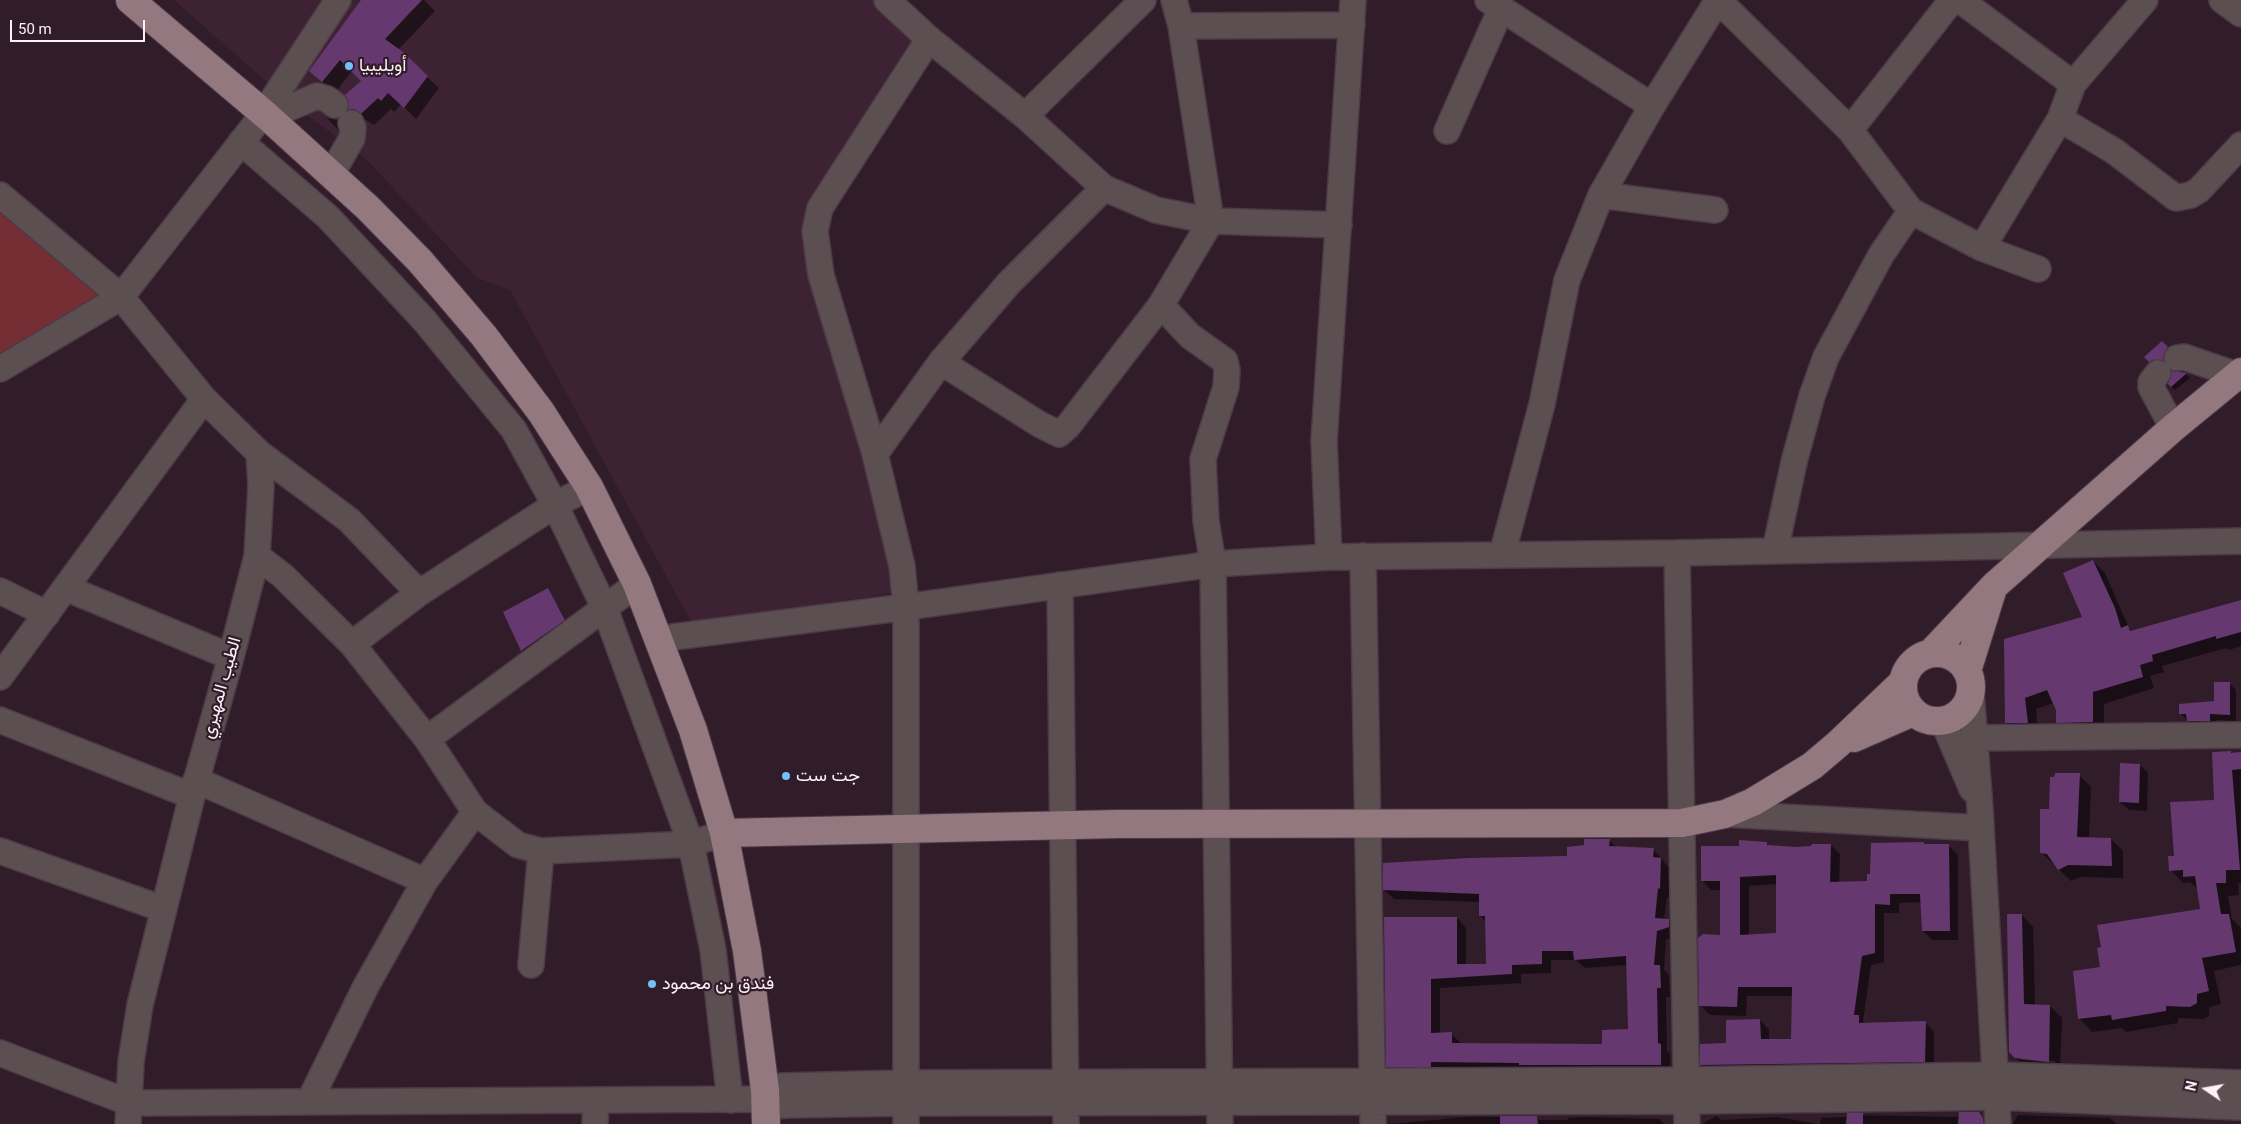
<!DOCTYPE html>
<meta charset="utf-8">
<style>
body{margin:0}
#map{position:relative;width:2241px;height:1124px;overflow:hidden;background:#311c2a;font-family:Roboto,sans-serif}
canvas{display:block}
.north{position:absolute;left:2181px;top:1064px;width:50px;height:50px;-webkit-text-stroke:4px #311c2a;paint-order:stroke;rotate:282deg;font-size:14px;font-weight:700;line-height:20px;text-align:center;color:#feeff8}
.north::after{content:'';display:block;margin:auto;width:18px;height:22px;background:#feeff8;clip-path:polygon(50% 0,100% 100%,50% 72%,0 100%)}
.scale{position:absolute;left:10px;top:20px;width:135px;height:22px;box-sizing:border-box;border:2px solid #feeff8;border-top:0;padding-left:6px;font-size:15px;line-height:18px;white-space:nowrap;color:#feeff8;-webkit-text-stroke:4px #311c2a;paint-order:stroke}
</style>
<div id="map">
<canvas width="2241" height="1124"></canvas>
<div class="north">N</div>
<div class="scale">50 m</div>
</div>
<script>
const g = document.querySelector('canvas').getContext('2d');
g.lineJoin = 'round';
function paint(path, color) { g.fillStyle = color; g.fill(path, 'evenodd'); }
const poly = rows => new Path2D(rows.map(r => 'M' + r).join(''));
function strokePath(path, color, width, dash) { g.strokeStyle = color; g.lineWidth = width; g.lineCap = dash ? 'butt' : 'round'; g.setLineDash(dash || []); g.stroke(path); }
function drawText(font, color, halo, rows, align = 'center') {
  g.font = font + ' Roboto,Vazirmatn,sans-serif'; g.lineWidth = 4.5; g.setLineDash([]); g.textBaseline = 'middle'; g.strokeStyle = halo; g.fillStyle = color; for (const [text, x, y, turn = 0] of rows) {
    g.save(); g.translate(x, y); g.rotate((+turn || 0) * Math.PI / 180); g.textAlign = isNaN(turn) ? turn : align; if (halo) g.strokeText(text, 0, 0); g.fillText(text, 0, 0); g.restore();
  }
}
const built = poly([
 [174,0,905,0,935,26,802,231,897,592,693,625,510,290,477,278,366,159,287,100]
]);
const green = poly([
 [0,209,101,293,0,356]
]);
const shadow = poly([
 [362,0,424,0,435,11,398,50,439,88,416,119,401,104,394,112,391,109,374,125,366,120,361,121,350,109,362,81,352,71,335,93,310,71],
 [327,118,337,120,346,129,346,138],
 [2166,346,2171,352,2166,363,2157,363,2154,365,2146,357],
 [2173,373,2186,374,2190,378,2175,390,2169,384],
 [2093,561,2105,573,2129,628,2132,632,2241,600,2241,646,2229,650,2226,648,2162,666,2164,672,2150,676,2154,688,2104,704,2104,733,2069,734,2057,722,2057,710,2054,703,2036,709,2038,734,2017,734,2006,723,2084,618],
 [548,589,568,624,526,654,523,651,504,612],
 [2230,684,2236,690,2236,721,2216,720,2216,727,2194,727,2180,713,2215,702],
 [2231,752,2233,754,2241,754,2241,883,2238,883,2239,895,2228,896,2232,919,2241,928,2241,965,2214,971,2221,1004,2209,1007,2209,1016,2203,1019,2178,1018,2178,1023,2126,1032,2122,1028,2092,1032,2080,1019,2101,968,2201,910,2198,889,2190,882,2183,883,2171,870,2176,857,2215,801],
 [2140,765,2148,773,2147,811,2129,810,2120,802],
 [2079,775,2091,787,2089,839,2111,839,2123,851,2123,878,2081,877,2071,881,2041,852,2050,810],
 [1609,840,1617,848,1653,849,1670,869,1669,898,1667,897,1664,920,1668,920,1678,929,1678,936,1666,940,1664,970,1669,975,1670,997,1666,997,1667,1051,1670,1054,1670,1074,1397,1076,1388,1066,1457,918,1466,928,1466,965,1487,965,1486,922,1480,915,1480,902,1394,899,1384,890,1568,858],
 [1551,960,1576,960,1585,968,1628,965,1630,1030,1603,1045,1461,1043,1451,1034,1440,1034,1440,988,1521,983,1521,974,1551,973],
 [1766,843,1769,846,1795,848,1831,845,1840,854,1839,883,1868,882,1924,843,1926,845,1949,846,1958,855,1958,940,1932,940,1923,931,1922,902,1899,903,1899,913,1884,913,1884,962,1871,965,1863,1021,1866,1024,1925,1022,1934,1032,1934,1071,1711,1074,1702,1065,1760,1020,1769,1030,1769,1040,1792,1041,1793,996,1747,996,1746,1016,1710,1015,1701,1006,1722,936,1721,890,1711,890,1702,880,1740,847],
 [1777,884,1777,935,1749,936,1749,886],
 [2022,915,2033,927,2035,1005,2050,1006,2062,1018,2060,1073,2028,1070,2016,1058],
 [2020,1058,2055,1061,2055,1063,2020,1060],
 [1978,1113,1989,1124,1820,1124,1821,1118,1848,1117,1848,1115,1960,1117],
 [2018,1115,2110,1118,2116,1124,2013,1124],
 [1716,1116,1722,1120,1777,1117,1818,1124,1705,1124,1705,1122],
 [1467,1117,1536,1117,1539,1120,1568,1120,1568,1118,1587,1117,1659,1119,1664,1124,1389,1124]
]);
const building = poly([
 [361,0,422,0,385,39,403,52,428,76,404,108,388,93,381,101,378,98,361,114,354,109,348,109,348,100,345,95,361,81,340,60,322,82,309,71],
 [2162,341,2168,347,2164,353,2163,360,2153,360,2149,362,2144,357],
 [2172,371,2187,373,2171,387,2168,384],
 [2093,560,2115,608,2121,628,2128,625,2130,631,2241,600,2241,632,2216,639,2216,636,2152,655,2153,661,2140,665,2143,677,2093,692,2093,722,2056,723,2056,710,2047,690,2025,698,2028,723,2005,723,2004,639,2082,617,2063,573],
 [548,588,565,620,521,651,503,612],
 [2214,682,2230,682,2230,715,2210,714,2210,721,2187,721,2186,714,2179,714,2179,704,2214,701],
 [2231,751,2231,753,2241,752,2241,769,2232,770,2240,870,2226,870,2226,883,2216,883,2221,914,2229,914,2236,952,2202,958,2209,991,2197,994,2197,1003,2190,1007,2166,1006,2166,1011,2112,1020,2111,1015,2078,1019,2073,971,2100,967,2097,948,2101,947,2097,925,2200,909,2195,876,2183,877,2183,870,2169,871,2168,856,2174,856,2170,802,2214,800,2212,752],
 [2120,763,2140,764,2139,803,2119,802],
 [2055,773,2080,773,2077,837,2111,838,2112,866,2068,865,2058,870,2047,854,2040,853,2040,809,2049,809,2050,777,2054,777],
 [1584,839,1610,839,1609,846,1654,848,1653,857,1661,858,1660,889,1658,888,1655,918,1669,919,1669,927,1657,931,1654,965,1660,965,1661,988,1657,988,1658,1043,1661,1044,1661,1065,1519,1065,1519,1063,1431,1062,1431,1067,1386,1067,1384,917,1457,917,1457,964,1486,964,1485,916,1479,916,1479,894,1383,890,1383,863,1469,858,1567,856,1567,847,1584,845],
 [1542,951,1573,951,1574,960,1626,956,1628,1029,1602,1030,1602,1044,1452,1043,1452,1032,1431,1033,1431,979,1512,974,1512,965,1542,964],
 [1739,840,1767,842,1767,845,1795,847,1811,846,1812,844,1831,844,1830,882,1867,881,1867,874,1870,874,1871,843,1924,842,1924,844,1949,844,1950,931,1922,931,1920,894,1890,894,1890,905,1875,904,1875,953,1862,956,1854,1015,1859,1015,1859,1023,1926,1021,1925,1062,1700,1065,1700,1044,1726,1043,1726,1020,1760,1019,1761,1039,1791,1039,1792,987,1738,987,1737,1007,1699,1006,1698,938,1703,934,1720,935,1720,881,1701,881,1701,846,1739,846],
 [1776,875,1776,933,1740,935,1740,877],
 [2007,914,2022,914,2024,1004,2050,1005,2049,1062,2015,1058,2009,1052],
 [1959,1112,1979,1112,1983,1118,1984,1124,1958,1124],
 [1847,1113,1863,1113,1863,1124,1846,1124],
 [1500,1116,1537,1116,1538,1124,1500,1124]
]);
const minor = poly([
 [887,0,929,39,1025,116,1104,188,1156,210,1211,221,1339,225],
 [1488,0,1652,106],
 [1718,0,1850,130,1911,211,1982,248,2060,119,2073,84,2145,0],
 [1960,0,2073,84],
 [2222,0,2241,14],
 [1181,26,1352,25],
 [1025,116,1143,0],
 [268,117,317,96,327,99,335,105],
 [2060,119,2114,151,2176,198,2191,195,2199,190,2241,145],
 [1850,130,1952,0],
 [1447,131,1501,9],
 [241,142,328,217,424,320,514,430,555,505,605,609,691,844,713,950,730,1100],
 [331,175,352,138,353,128,351,123],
 [0,195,121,297,204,399,259,453,261,486,257,556,231,657,192,796,140,1005,131,1062,128,1124],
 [1601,195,1715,210],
 [1982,248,2038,269],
 [1161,305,1190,336,1225,361,1227,370,1226,387,1203,459,1206,521,1213,564,1220,1124],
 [2177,358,2184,357,2237,375],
 [941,362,1039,424,1059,434,1068,426,1161,305,1211,221,1181,26,1174,0],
 [0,369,121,297,264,113,338,0],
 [2158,373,2151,382,2151,387,2173,428],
 [259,453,349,520,419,593],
 [875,454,941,362,1009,283,1104,188],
 [1775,551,1794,462,1812,396,1826,357,1881,255,1911,211],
 [1677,553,1687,1124],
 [1502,555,1542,404,1567,280,1601,195,1652,106,1718,0],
 [257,556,283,576,352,644,427,739,475,812,518,845,541,851,648,846,691,844,724,833],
 [1363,556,1373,1124],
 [1329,557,1324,441,1353,0],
 [1060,585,1066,1124],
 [66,588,231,657],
 [0,591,47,614],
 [658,639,906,607,1213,564,1329,557,1677,553,2241,541],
 [352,644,419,593,555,505,589,487],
 [0,677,204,399],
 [1971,692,1980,809,1998,1124],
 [0,720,192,796],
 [1943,721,1972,789],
 [1974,738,2241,735],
 [427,739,637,584],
 [196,780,425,881],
 [1725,814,1981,828],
 [0,851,163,909],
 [531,965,541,851],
 [0,1053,130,1103,754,1099,766,1107,785,1105,906,1103,1687,1101,1998,1097,2241,1107],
 [754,1099,765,1090,782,1086,906,1083,1687,1080,1997,1075,2241,1083],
 [309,1102,366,986,425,881,475,812],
 [595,1124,596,1101],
 [906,1124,906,607,902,566,875,454,821,275,815,231,820,208,929,39]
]);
const major = poly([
 [130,0,268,117,368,208,420,261,484,336,541,412,589,487,637,584,693,730,724,833,747,951,765,1090,766,1124],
 '1903 687a34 34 0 1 1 68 0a34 34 0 1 1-68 0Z',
 [1931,653,1994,586,2173,428,2241,372],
 [1967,671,1992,591],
 [1854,738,1913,712],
 [724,833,1118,824,1682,823,1725,814,1753,802,1812,766,1838,744,1903,682]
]);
const markers = [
 [349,66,5,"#75c0f6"],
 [786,776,5,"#75c0f6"],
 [652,984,5,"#75c0f6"]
];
const poiNames = [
 ["أويليبيا",359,66],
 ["جت ست",796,776],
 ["فندق بن محمود",662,984]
];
const streetNames = [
 ["الطيب المهيري",222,688,-74]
];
paint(built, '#3d2234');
paint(green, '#752e33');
paint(shadow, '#0007');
paint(building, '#65396f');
strokePath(minor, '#4e3a47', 28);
strokePath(major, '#4e3a47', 30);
strokePath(minor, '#5c4f52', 25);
strokePath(major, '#937880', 28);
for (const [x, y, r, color] of markers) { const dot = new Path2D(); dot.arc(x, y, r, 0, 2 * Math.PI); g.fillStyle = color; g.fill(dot); strokePath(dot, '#311c2a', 2); }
drawText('18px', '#feeff8', '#311c2a', poiNames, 'left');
drawText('18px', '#feeff8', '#311c2a', streetNames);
</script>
